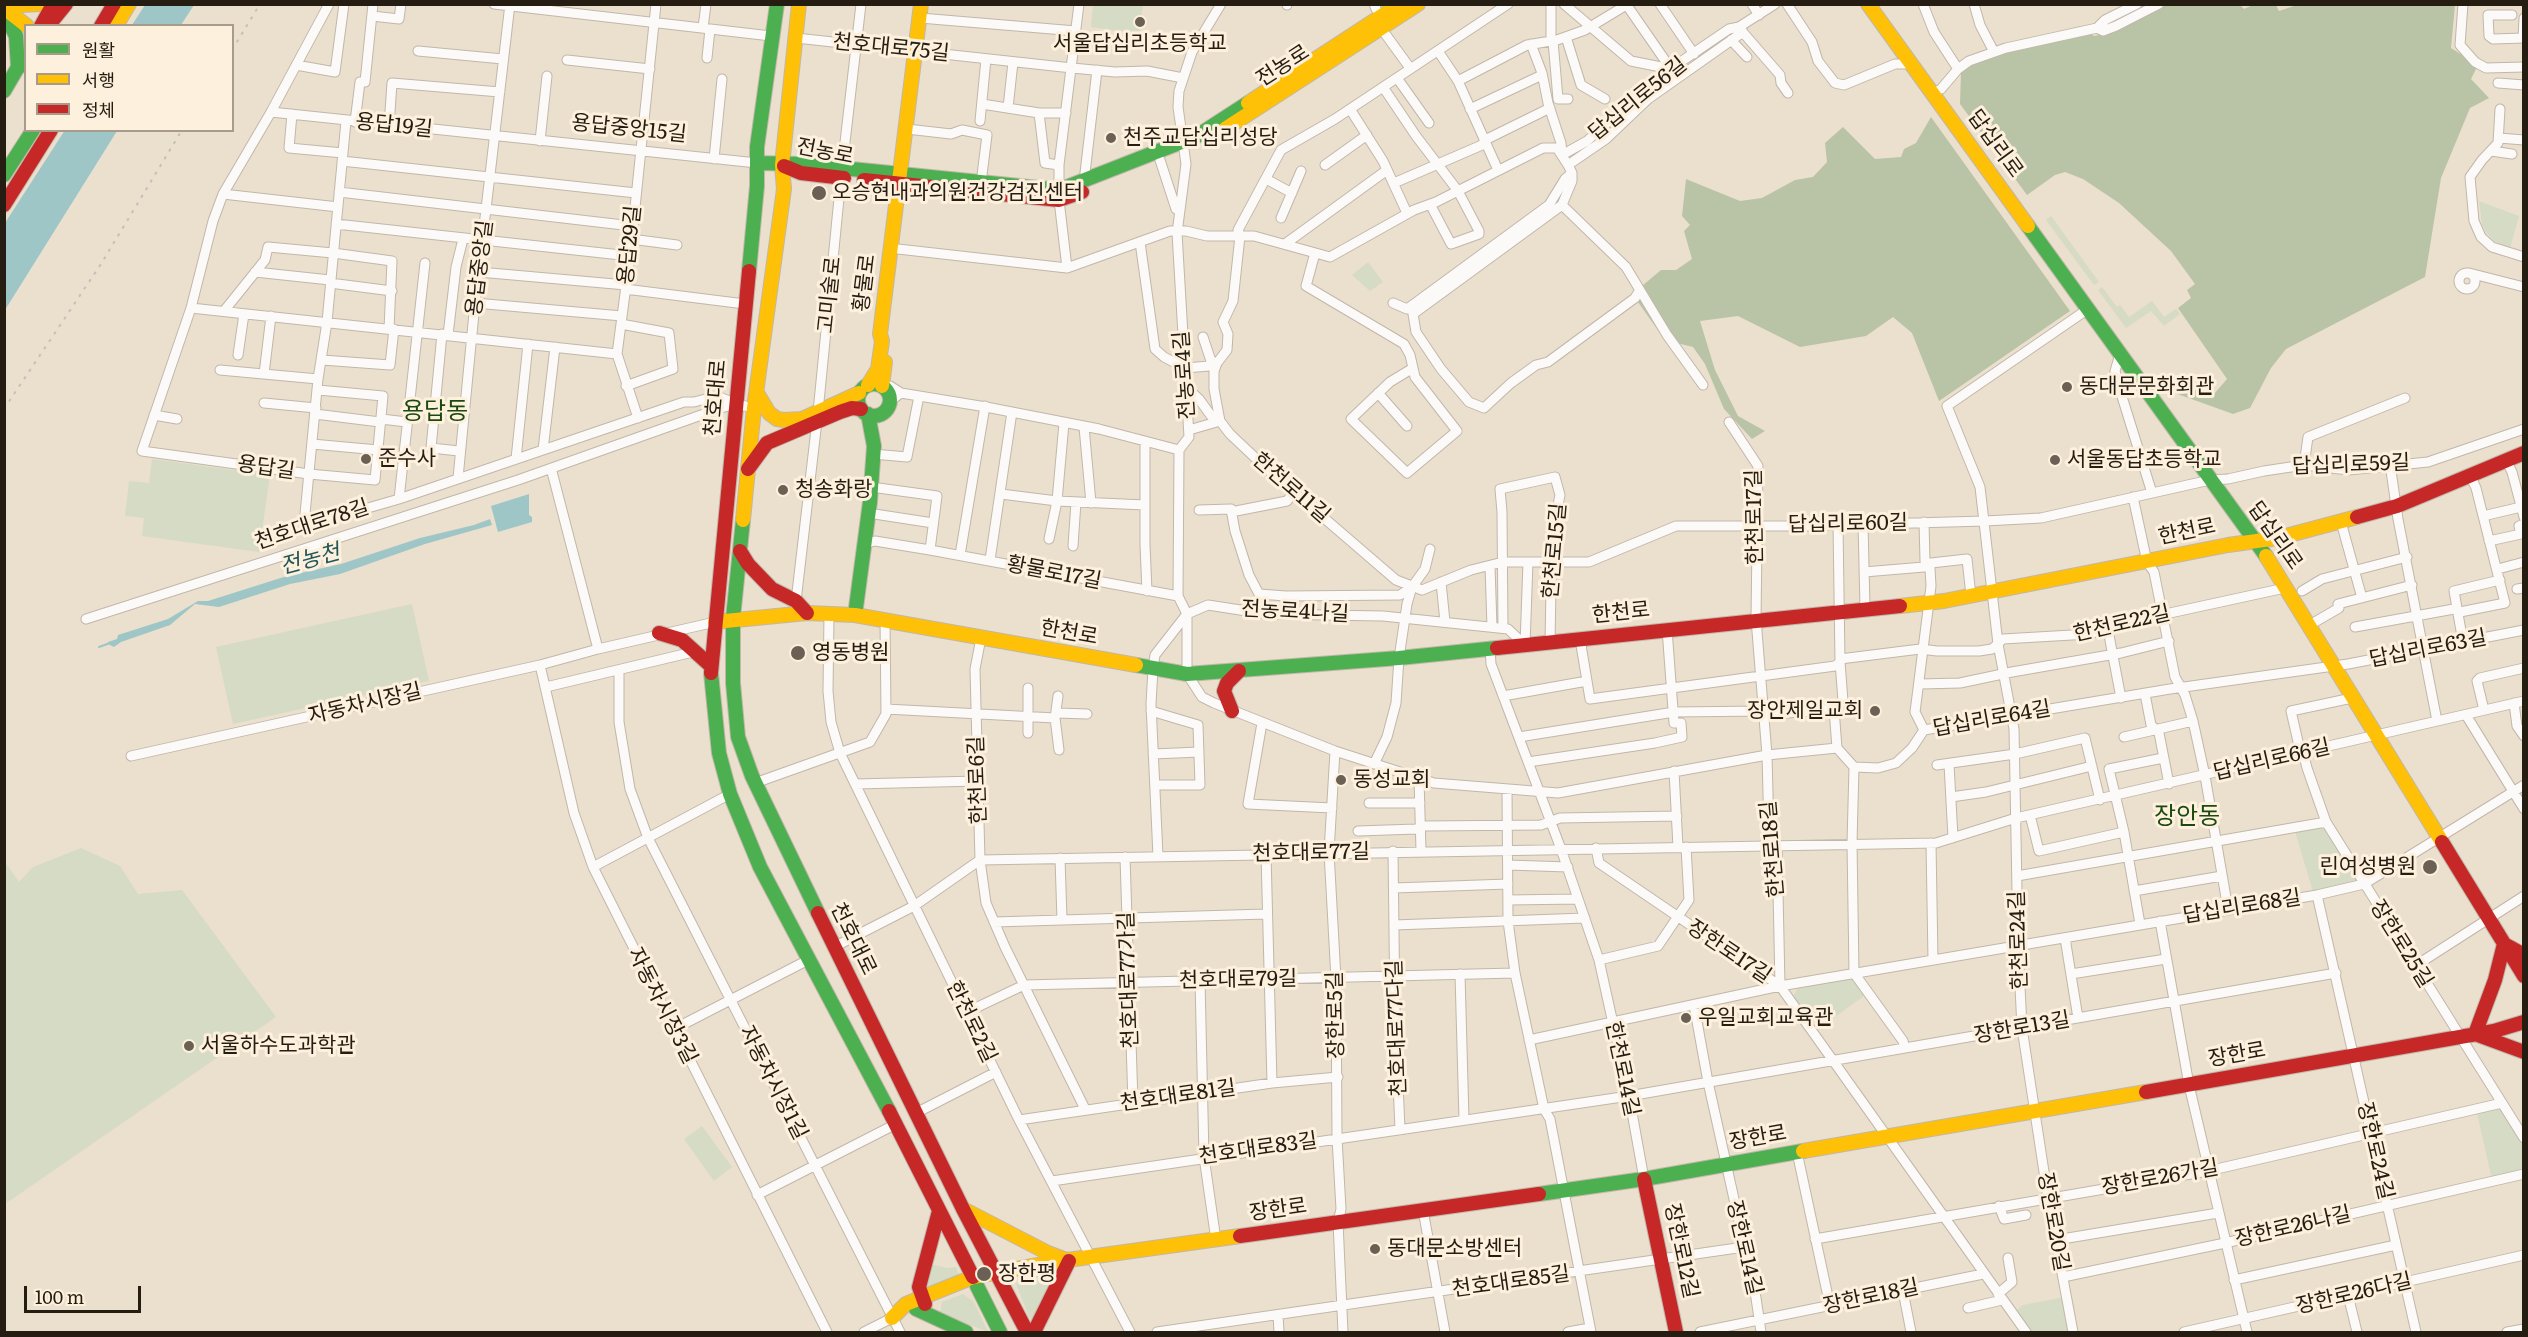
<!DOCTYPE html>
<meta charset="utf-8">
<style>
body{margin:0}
#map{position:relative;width:2528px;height:1337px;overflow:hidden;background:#ebdfce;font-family:Literata,"Noto Sans KR",serif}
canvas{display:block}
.frame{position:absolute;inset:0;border:6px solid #251d12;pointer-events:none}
.legend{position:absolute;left:24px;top:24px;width:210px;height:108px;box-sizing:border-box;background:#fdf0dd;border:2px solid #a79c8c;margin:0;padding:8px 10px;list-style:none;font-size:18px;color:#251d12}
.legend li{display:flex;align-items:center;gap:12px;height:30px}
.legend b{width:30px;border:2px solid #a79c8c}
.scale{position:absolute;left:24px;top:1286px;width:117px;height:27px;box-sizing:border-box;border:3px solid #251d12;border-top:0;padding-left:8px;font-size:18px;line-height:21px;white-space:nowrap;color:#251d12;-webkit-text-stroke:4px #fdf0dd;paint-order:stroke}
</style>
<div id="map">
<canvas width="2528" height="1337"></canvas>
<div class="frame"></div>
<ul class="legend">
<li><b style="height:8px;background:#4caf50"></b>원활</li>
<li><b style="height:8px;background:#ffc107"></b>서행</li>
<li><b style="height:8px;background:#c62828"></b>정체</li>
</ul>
<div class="scale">100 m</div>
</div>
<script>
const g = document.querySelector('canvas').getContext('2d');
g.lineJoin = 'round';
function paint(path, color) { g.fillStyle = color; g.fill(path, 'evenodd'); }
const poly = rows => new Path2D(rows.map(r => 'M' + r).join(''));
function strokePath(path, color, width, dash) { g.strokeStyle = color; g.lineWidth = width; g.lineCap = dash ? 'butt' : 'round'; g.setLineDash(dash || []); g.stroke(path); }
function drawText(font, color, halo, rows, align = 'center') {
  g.font = font + ' Literata,"Noto Sans KR",serif'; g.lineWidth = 6; g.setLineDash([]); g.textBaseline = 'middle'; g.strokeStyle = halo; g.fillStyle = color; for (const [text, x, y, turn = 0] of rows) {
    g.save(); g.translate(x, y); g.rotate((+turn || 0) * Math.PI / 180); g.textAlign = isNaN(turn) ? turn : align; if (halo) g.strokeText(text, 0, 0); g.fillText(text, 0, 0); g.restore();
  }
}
const green = poly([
 [1093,5,1143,5,1139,34,1091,27],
 [2479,201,2519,216,2510,248,2494,241,2485,231,2482,224],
 [2051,216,2099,282,2094,285,2046,220],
 [1368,262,1383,282,1370,291,1352,275],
 [2102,287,2117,307,2120,305,2129,317,2152,301,2164,317,2176,309,2180,314,2164,326,2151,311,2126,328,2098,290],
 [152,459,270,475,259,552,142,536,144,518,125,516,129,481,149,483],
 [412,604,429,681,233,724,216,647],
 [2326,822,2364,884,2314,895,2294,828],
 [81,848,120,866,138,894,182,890,276,1017,5,1204,5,862,19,882,33,867],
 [1853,976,1865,995,1832,1019,1826,1012,1812,1022,1793,998,1798,986],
 [2501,1108,2523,1144,2523,1173,2492,1180,2477,1113],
 [702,1126,732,1167,714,1181,684,1139],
 [931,1264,947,1268,956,1267,959,1275,928,1289,925,1288],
 [1048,1273,1053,1279,1033,1320,1029,1317,1016,1284,1020,1280],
 [963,1294,974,1302,988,1332,940,1313,942,1302],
 [2065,1297,2071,1332,2029,1332,2014,1312,2023,1305]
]);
const forest = poly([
 [2167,4,2240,5,2244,9,2253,5,2276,5,2279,11,2300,4,2455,5,2451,48,2478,65,2471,79,2489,98,2470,108,2441,178,2425,277,2286,349,2271,368,2250,408,2233,414,2172,392,2172,385,2214,394,2227,379,2178,308,2191,298,2187,290,2195,284,2171,251,2119,203,2083,179,2065,172,2055,175,2027,195,1960,104,1961,72,1997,47,2081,26,2094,36,2109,33],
 [1931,117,2070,311,1939,401,1912,333,1893,317,1866,336,1800,347,1738,316,1700,321,1715,370,1738,416,1765,431,1752,439,1724,409,1705,364,1693,347,1665,340,1635,298,1642,286,1661,270,1676,270,1692,259,1684,231,1690,225,1682,216,1686,179,1740,201,1762,198,1795,180,1813,177,1827,162,1825,143,1843,127,1875,159,1901,157,1904,149,1916,143]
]);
const water = poly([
 [145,5,145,4,194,5,181,25,132,25],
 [65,130,117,131,5,310,5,223],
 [529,494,529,515,532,517,532,522,498,532,491,506],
 [490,519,492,525,425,544,340,574,290,584,219,607,195,604,170,625,121,642,114,647,108,644,108,642,117,639,118,635,168,619,198,601,208,601,287,576,341,564,420,538,474,525]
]);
const stream = poly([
 [99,647,110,643]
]);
const street = poly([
 [494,4,771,36],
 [1221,4,1192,52,1179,91,1178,107,1186,164,1177,233,1189,437,1179,450,1178,596,1187,614,1187,674,1202,697,1214,703,1335,751,1434,783,1558,793,1767,755,1837,748,1854,767,1878,768,1896,763,1912,748,1924,730,2170,689,2348,664,2524,630],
 [1287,4,1287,5],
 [1374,4,1376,9],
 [1508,4,1335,119,1281,150,1238,230,1240,236,1233,301,1223,322,1228,334,1227,350,1217,363,1214,371,1214,389,1220,421,1230,434,1266,468,1396,580,1422,590,1471,570,1503,562,1589,562,1676,526,1807,526,1985,521,2041,518,2210,480,2228,479,2264,471,2304,465,2349,470,2428,462,2524,429],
 [1564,4,1631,61,1671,69],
 [1626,4,1671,69],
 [1660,4,1694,54],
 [1752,4,1759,15],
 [1787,4,1812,42,1818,61,1835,83,1844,85,1895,64,1910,64],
 [1923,4,1934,32,1958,69],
 [1974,4,1980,25,1994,52],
 [2463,4,2460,45,2475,62,2486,68,2524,67],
 [2512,15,2488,15,2489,36,2493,39,2524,38],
 [372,16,399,19,401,4],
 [920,18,1076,31],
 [1378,24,1410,68],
 [703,28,706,4],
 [2097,28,2103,31,2116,26,2159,4],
 [1740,29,1780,75,1781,83,1788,93],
 [1566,37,1581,85,1605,99],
 [796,38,1072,68,1115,72,1147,71,1183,78],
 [2523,38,2524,18],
 [1731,40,1747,57],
 [1551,41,1551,4],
 [1553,41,1558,99,1568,99],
 [1531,44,1542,73,1548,103,1561,143,1562,155,1587,141,1654,80,1729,29,1739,27,1775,4],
 [418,51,503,59],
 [1438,51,1458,81,1498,170],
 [707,58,710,29],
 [567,60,650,69],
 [296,65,335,72,344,4],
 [1397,78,1429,123],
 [1458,81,1527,45,1557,40,1585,30,1628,4],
 [2498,83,2524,85],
 [1383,87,1416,136,1458,191,1479,231,1479,234,1451,244,1430,204],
 [1932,93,1941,89,1958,69,1969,61,2006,48,2097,28,2105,20,2137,4],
 [982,104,1039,113,1066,113],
 [1008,108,1013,62],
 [1350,109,1383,161,1407,213],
 [1470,109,1542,75],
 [2500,109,2498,143,2482,160,2470,177,2474,221,2481,237,2492,247,2524,257],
 [271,112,757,163],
 [1039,113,1045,163,1059,165],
 [292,114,289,148,343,153],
 [346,121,327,322,318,379,305,514,316,523,399,499,684,402,694,402,717,396,736,404],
 [980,121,986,59],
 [355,122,360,82,365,82,373,4],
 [389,126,392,83,500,92],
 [907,129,951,134,962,130,987,135,982,175],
 [2499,138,2524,140],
 [540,141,547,76],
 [2491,151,2512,154],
 [714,159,722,79],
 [1160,160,1176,209],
 [342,161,636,193],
 [1325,165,1367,135],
 [842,168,861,4],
 [1085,173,1097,70],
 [1266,179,1292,193],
 [1394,183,1482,145,1485,140,1550,108],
 [339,192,632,226],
 [223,194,338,207],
 [1562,205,1413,314,1416,332,1441,369,1469,402,1484,408,1511,383,1536,365,1548,362,1635,298,1640,290],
 [1281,218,1301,171],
 [336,224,630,256],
 [631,239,677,245],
 [1140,242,1155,349,1164,357,1185,368,1209,366,1217,363],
 [1285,244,1387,170],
 [898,249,1067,268,1170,231,1186,231,1207,236,1254,236,1330,257,1414,210,1436,202,1543,148,1557,148,1568,165],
 [1315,253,1306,286,1404,344,1410,355,1413,368,1415,377,1457,431,1407,473,1351,419,1390,382,1413,368],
 [1067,268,1059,200,1059,165,1079,4],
 [255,272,330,280],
 [479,272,626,285],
 [2469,273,2524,287],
 '2459 281a8 8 0 1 1 16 0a8 8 0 1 1-16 0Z',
 [330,283,392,291],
 [625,289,745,304],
 [475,303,622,316],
 [1393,303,1407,309,1414,304,1549,205,1565,179,1572,173],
 [191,308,617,354],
 [224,311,265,260,268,247,333,253,392,261,389,329],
 [621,324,669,333,673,369,626,386],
 [442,334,431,448,459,451],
 [448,335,456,267,463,239],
 [1203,337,1211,361,1217,363],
 [2120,354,2115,371,2119,387,2152,493],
 [238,355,244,314],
 [322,360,390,365,394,329],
 [220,370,318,379],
 [264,374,271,316],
 [1703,385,1667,335,1626,267,1562,205,1572,181,1572,173,1568,165,1606,139,1648,99,1743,32],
 [884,387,890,386,901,393,986,407,1099,429,1179,450],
 [1186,387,1199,399,1212,417,1220,421],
 [318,390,383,396,375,480,309,474,142,451,191,308,213,221,223,194,271,112,329,4],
 [1378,393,1407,426],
 [889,402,901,393],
 [264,403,316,408],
 [818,412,841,178],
 [315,414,380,422],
 [154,415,177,419],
 [638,418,617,354,630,256,656,4],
 [381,419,407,422],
 [1729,422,1758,466,1756,619,1767,755,1769,833,1777,844,1780,986],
 [1084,427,1091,503],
 [1189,430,1220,421],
 [1145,442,1145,545,1147,591],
 [312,444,378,450],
 [543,450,555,347],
 [873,454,907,457,919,396],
 [516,459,528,344],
 [2506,460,2512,472,2524,517],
 [2390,464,2398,519,2437,721],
 [2304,465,2308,437,2405,398],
 [551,468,598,649,715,622],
 [458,478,475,303,510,4],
 [871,487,937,496,930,550],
 [1001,494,1057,501,1145,505],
 [2133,497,2147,562,2154,572,2175,677,2185,695,2193,721,2205,776,2228,909],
 [399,499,425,263],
 [1199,510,1231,509,1235,531,1249,575,1259,594,1286,596,1400,595,1412,587],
 [1231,512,1287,501,1294,492],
 [868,513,933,523],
 [2483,516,2521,507],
 [1924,522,1925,561,1930,568,1931,586,1915,712,1924,730],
 [2341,522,2362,598],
 [1863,523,1865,608],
 [1049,539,1057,501,1064,423],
 [2489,541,2521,534,2519,526,2524,524],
 [864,544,875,541,930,550,1178,596],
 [1073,546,1076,502],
 [960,555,985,406],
 [990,560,1012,412],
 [1490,566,1492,627],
 [2498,569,2524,562],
 [1864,572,1924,567,1931,563,1967,559,1971,596],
 [1441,582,1445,622],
 [2517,589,2524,588],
 [2302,591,2322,579,2407,557],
 [796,601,817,421],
 [829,615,828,691,831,722,840,753,1019,1120,1130,1332],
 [86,619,518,480,721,408,736,404,754,408],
 [2308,626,2339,608,2338,604,2412,585],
 [2355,627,2454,609,2460,612,2505,603,2476,488,2470,475],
 [1503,628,1502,512,1500,489,1555,477,1560,495,1552,535,1550,642],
 [2108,630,2121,698],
 [981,638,975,669,980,860,986,903,1005,947,1085,1109],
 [1580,639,1590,699,1835,666,1840,662],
 [2463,642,2454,591,2500,580],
 [1525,645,1528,562],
 [1490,649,1491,664,1561,849,1599,960,1629,1096,1644,1179],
 [1840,659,1920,649,1937,651,1979,651,1992,649,2003,639,2089,634,2170,613,2285,588],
 [540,665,574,813,593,867,827,1332],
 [619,670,619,722,630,789,648,838,900,1332],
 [1920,684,1960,683,2012,672,2121,653,2169,641],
 [546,687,697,651],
 [2145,694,2151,725,2159,733,2169,784],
 [1503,696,1587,681],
 [2352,698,2291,711,2299,746,2303,752,2307,768,2326,822,2524,1138],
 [2514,703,2517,726,2524,736],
 [886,709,1055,718,1058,696],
 [1834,709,1837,748],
 [2484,710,2477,681,2480,678,2524,668],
 [1151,711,1198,725,1200,785,1155,785],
 [1058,713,1087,714],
 [1764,715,1834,709,1843,701,1840,662,1838,524],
 [2466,715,2524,809],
 [1055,718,1059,750],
 [1262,723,1248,804,1332,808],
 [1028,733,1028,688],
 [1519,737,1674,712,1763,711],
 [2124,737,2193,721],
 [1335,751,1329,852,1336,979,1337,1138,1341,1209,1338,1222,1343,1332],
 [1153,754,1199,752],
 [131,756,540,665,598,649],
 [1528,762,1655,743,1682,737,1681,723,1674,723,1667,629],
 [1374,764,1387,737,1396,703,1399,658,1407,604,1412,587,1425,569,1430,549],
 [1949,764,1953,838],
 [1937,765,2015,754,2085,738,2100,800],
 [1854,767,1852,843,1854,973,1903,1041,1905,1048],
 [1674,771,1678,847],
 [1419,778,1421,851],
 [755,783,870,742,886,714,885,620],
 [855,784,978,781],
 [1507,789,1508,921,1515,973,1544,1109,1550,1119,1591,1332],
 [1951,797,1986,792,2092,766],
 [1369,803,1420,803],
 [2030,815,2039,851,2124,832],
 [1358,831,1416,829,1423,826,1541,825,1560,818,1677,816],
 [1931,843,1933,960],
 [1596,848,1599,863,1780,986,2026,1332],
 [1393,851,1395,1011,1400,1130],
 [1266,854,1272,1083],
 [1158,856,1151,704,1153,669,1155,655,1187,614,1208,605,1266,614,1383,616,1508,629,1525,645],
 [1125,857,1133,1103],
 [1060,858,1062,920],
 [1508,865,1568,867],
 [593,867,730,794],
 [2017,876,2326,822],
 [1394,888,1508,884],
 [2134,891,2222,876],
 [2317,895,2416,1332],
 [1508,900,1578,899],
 [2160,921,2189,1085,2247,1332],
 [994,922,1266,914],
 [2140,924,2124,832,2109,769,2163,758],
 [1394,925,1585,918],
 [2065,938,2078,1018],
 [834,947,914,906,980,860,1936,843,2016,818,2524,701],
 [1599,960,1658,946,1689,900,1686,847],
 [2415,966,2524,896],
 [1460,974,1464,1120],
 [2071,974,2166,959],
 [1200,980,1204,1157,1216,1240],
 [1694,1005,1708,1082,1756,1298,1761,1332],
 [967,1012,1024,985,1515,973],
 [674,1029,810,959],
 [1529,1040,1780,986,2317,895,2364,884,2524,785],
 [916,1113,996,1072],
 [1019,1120,1272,1083,1338,1077],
 [1797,1152,1830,1306],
 [1052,1181,1629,1096,2336,973],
 [757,1195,896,1124],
 [1999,1206,2004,1219,2026,1215],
 [1423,1210,1445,1332],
 [1815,1239,2208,1171,2502,1103],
 [2056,1240,2218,1213],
 [2063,1277,2225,1243,2524,1174],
 [2234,1280,2396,1245],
 [1903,1291,1911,1332],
 [1998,1294,2012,1282,2008,1258],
 [2348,1295,2357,1332],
 [1968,1308,2002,1300],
 [1278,1315,1279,1332],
 [864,1332,892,1318],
 [1157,1332,1744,1247],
 [1568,1332,1590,1328],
 [1700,1332,1983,1274],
 [2073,1332,2048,1198,2022,1028,2018,946,2014,729,1998,644,1980,487,1947,406,2088,309],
 [2184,1332,2524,1255],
 [2507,1332,2524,1329]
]);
const fast = poly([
 [4,12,16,36,18,68],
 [4,91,21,62],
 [757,163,802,164,1059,190,1197,136,1248,103],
 [4,175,33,130],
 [2028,226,2266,556],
 [749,271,757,186,757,147,777,4],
 '858 400a16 16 0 1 1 32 0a16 16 0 1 1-32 0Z',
 [743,520,733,618,733,683,738,737,752,776,818,913],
 [855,615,870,502,874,446,868,414],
 [1136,665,1187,674,1399,658,1497,648],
 [711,673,719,753,730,794,760,867,889,1111],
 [1539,1194,1644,1179,1803,1151],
 [977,1286,1000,1332],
 [916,1309,966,1332]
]);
const slow = poly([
 [1868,4,2028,226],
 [4,6,40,4],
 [4,8,27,26],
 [116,26,129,4],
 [1248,103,1400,4],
 [1225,129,1418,4],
 [868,385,878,369,882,341,880,334,921,4],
 [882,386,885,362],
 [757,393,769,413,777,419,784,420,802,419,859,393],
 [743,520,754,408,784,189,782,165,799,4],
 [2266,556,2442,842],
 [1900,606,1944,601,2228,545,2278,538,2357,517],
 [715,622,807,613,855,615,1136,665],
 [1803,1151,2146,1092],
 [963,1209,1048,1253,1069,1261],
 [892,1318,906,1304,973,1277,1053,1262,1240,1236]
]);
const jam = poly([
 [41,26,53,4],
 [48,26,66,4],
 [101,26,114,4],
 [784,166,801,173,844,178],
 [864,180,1059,200,1082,192],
 [4,205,51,130],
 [748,469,767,443,840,412,852,408,861,409],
 [2357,517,2397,506,2524,453],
 [740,551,748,564,772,589,796,601,807,613],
 [659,633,682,640,711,666],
 [1497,648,1900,606],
 [711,673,749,271],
 [1232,711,1224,691,1227,683,1239,671],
 [2442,842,2524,976],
 [818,913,963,1209,1027,1332],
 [2524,955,2504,944,2495,980,2475,1034,2524,1052],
 [2146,1092,2494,1031,2524,1022],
 [889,1111,973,1277],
 [1644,1179,1676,1332],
 [1240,1236,1539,1194],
 [925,1304,919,1287,939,1211],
 [1034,1332,1069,1261]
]);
const rail = poly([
 [232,50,260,4],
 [4,409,101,264,182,130]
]);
const markers = [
 [1140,22,6,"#6a6154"],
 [1111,138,6,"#6a6154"],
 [819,193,8,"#6a6154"],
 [2067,387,6,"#6a6154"],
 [366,459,6,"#6a6154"],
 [2055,460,6,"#6a6154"],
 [783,490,6,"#6a6154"],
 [798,653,8,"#6a6154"],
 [1875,711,6,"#6a6154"],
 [1341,780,6,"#6a6154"],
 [2430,867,8,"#6a6154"],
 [1686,1018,6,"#6a6154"],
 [189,1046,6,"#6a6154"],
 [1375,1249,6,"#6a6154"],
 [984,1274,8,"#6a6154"]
];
const poiNames = [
 ["서울답십리초등학교",1140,44,"center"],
 ["천주교답십리성당",1123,138],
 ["오승현내과의원건강검진센터",832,193],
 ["동대문문화회관",2079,387],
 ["준수사",378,459],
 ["서울동답초등학교",2067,460],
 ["청송화랑",795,490],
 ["영동병원",812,653],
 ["장안제일교회",1863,711,"right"],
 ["동성교회",1353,780],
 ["린여성병원",2416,867,"right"],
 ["우일교회교육관",1698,1018],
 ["서울하수도과학관",201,1046],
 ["동대문소방센터",1387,1249],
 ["장한평",998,1274]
];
const streetNames = [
 ["천호대로75길",891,48,6],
 ["전농로",1283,66,-33],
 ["답십리로56길",1638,99,-39],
 ["용답19길",394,126,6],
 ["용답중앙15길",629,129,6],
 ["답십리로",1995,144,54],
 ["전농로",825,152,11],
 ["용답29길",630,245,-84],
 ["용답중앙길",480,268,-83],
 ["황물로",865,283,-83],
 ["고미술로",830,295,-84],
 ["전농로4길",1185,375,-94],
 ["천호대로",716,398,-85],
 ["답십리로59길",2351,465,-2],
 ["용답길",266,468,8],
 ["한천로11길",1291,488,41],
 ["한천로17길",1755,517,-91],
 ["답십리로60길",1848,524,-1],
 ["천호대로78길",312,525,-18],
 ["한천로",2187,532,-12],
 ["답십리로",2275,536,55],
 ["한천로15길",1555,551,-85],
 ["황물로17길",1054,573,11],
 ["전농로4나길",1295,612,3],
 ["한천로",1621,613,-6],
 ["한천로22길",2122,624,-13],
 ["한천로",1069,633,10],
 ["답십리로63길",2428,649,-11],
 ["자동차시장길",365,704,-13],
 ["답십리로64길",1992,719,-10],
 ["답십리로66길",2272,760,-13],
 ["한천로6길",978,780,-92],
 ["한천로18길",1773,849,-95],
 ["천호대로77길",1311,853,-1],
 ["답십리로68길",2242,907,-9],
 ["천호대로",853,939,64],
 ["한천로24길",2019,940,-92],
 ["장한로25길",2401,944,58],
 ["장한로17길",1729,952,34],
 ["천호대로77가길",1129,980,-92],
 ["천호대로79길",1238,980,-1],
 ["자동차시장3길",662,1006,63],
 ["장한로5길",1336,1015,-91],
 ["한천로2길",971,1022,64],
 ["천호대로77다길",1397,1028,-92],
 ["장한로13길",2022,1028,-10],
 ["장한로",2237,1055,-10],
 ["한천로14길",1622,1069,78],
 ["자동차시장1길",773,1083,63],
 ["천호대로81길",1178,1096,-8],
 ["장한로",1758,1138,-10],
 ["천호대로83길",1258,1149,-8],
 ["장한로24길",2375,1151,77],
 ["장한로26가길",2160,1178,-10],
 ["장한로",1278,1210,-8],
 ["장한로20길",2053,1222,80],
 ["장한로26나길",2293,1227,-13],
 ["장한로14길",1744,1248,77],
 ["장한로12길",1681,1251,78],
 ["천호대로85길",1511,1282,-8],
 ["장한로26다길",2354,1294,-13],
 ["장한로18길",1871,1297,-12]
];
const waterNames = [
 ["전농천",310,560,-15]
];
const quarterNames = [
 ["용답동",435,412],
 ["장안동",2187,817]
];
paint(green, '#d5dbc4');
paint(forest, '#b9c4a6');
paint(water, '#9fc6c6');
strokePath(stream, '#9fc6c6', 2);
strokePath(street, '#c1b7aa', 11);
strokePath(fast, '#c1b7aa', 16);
strokePath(slow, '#c1b7aa', 16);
strokePath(jam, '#c1b7aa', 16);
strokePath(street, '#fcfaf8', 9);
strokePath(fast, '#4caf50', 14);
strokePath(slow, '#ffc107', 14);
strokePath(jam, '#c62828', 14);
strokePath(rail, '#c3c0bc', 2, [3, 6]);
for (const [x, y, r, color] of markers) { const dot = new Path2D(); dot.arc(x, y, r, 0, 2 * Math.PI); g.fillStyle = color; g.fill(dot); strokePath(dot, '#fdf0dd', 2); }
drawText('21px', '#251d12', '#fdf0dd', poiNames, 'left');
drawText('21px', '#251d12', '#fdf0dd', streetNames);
drawText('italic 22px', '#22575c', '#fdf0dd', waterNames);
drawText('24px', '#1c490f', '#fdf0dd', quarterNames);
</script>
